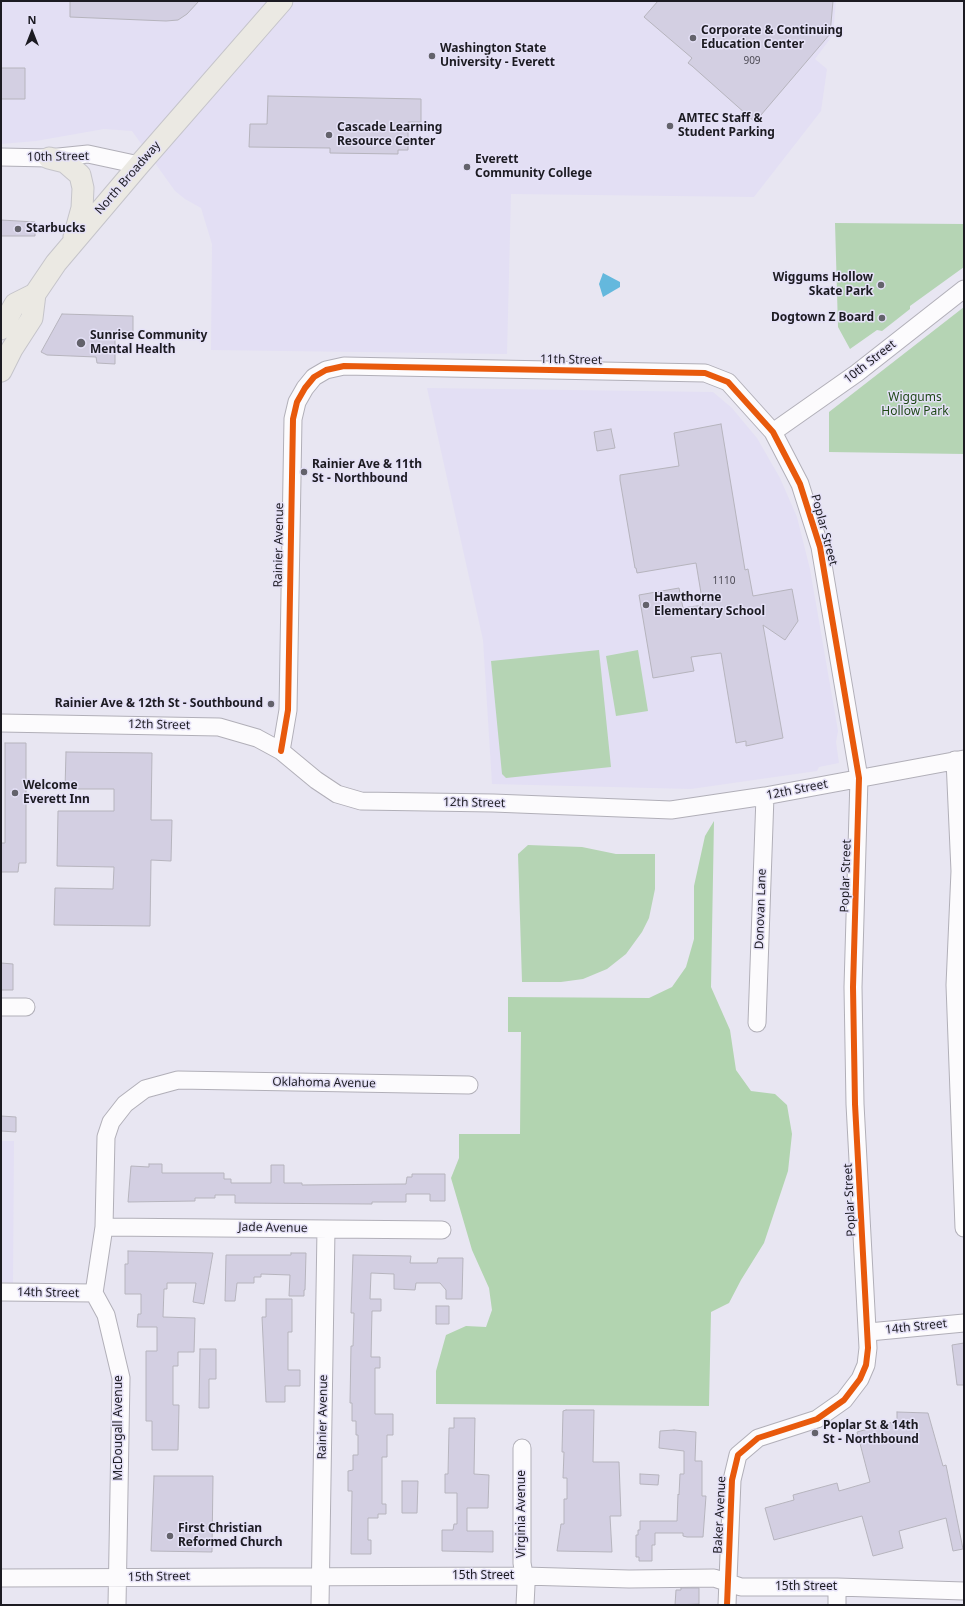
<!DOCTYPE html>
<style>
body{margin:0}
#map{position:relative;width:965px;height:1606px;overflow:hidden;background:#e8e6f2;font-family:"Noto Sans",sans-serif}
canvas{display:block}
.frame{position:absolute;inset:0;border:2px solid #1c1b22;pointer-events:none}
.north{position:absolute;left:12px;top:12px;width:40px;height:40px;-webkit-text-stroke:3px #e5e1f7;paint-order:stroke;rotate:0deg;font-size:11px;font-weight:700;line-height:16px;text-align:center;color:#1c1b22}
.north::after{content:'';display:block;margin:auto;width:14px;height:18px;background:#1c1b22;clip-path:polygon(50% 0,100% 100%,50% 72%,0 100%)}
</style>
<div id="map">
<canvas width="965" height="1606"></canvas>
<div class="frame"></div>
<div class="north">N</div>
</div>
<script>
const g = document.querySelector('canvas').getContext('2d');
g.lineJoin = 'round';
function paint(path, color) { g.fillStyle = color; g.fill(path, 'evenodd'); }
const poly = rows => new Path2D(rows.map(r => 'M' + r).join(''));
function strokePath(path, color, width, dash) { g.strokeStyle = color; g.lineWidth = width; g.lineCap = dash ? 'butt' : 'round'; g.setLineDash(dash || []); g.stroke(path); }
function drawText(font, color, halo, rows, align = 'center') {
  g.font = font + ' "Noto Sans",sans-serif'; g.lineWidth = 3; g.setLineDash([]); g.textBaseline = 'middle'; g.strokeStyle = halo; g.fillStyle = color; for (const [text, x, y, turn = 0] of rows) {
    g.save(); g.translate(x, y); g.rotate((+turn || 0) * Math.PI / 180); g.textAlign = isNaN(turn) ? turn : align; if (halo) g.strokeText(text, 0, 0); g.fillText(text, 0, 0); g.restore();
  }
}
const built = poly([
 [1,1,836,1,833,35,815,59,827,69,821,111,754,197,511,194,507,354,211,350,212,244,201,208,185,199,175,191,132,131,104,129,36,141,1,144],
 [427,388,713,392,732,408,757,438,780,478,797,517,810,569,838,731,836,742,839,763,819,767,817,771,691,789,492,784,483,640],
 [1,1141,14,1141,13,1283,1,1282]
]);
const green = poly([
 [835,223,964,224,964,267,910,306,910,309,882,331,877,330,850,349,838,327],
 [964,307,964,454,829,452,829,412],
 [599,650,611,767,506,778,502,774,491,661],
 [638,650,648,711,616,716,606,656],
 [528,845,582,847,616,854,655,854,655,889,649,918,642,932,626,954,607,969,583,979,561,982,522,982,518,854]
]);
const forest = poly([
 [714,821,711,987,730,1030,736,1070,751,1091,775,1094,787,1105,792,1134,788,1171,764,1243,741,1280,729,1303,711,1312,709,1406,436,1404,436,1371,446,1335,466,1326,486,1327,492,1310,489,1288,472,1250,451,1178,459,1158,459,1134,520,1134,521,1032,508,1032,508,997,649,998,672,987,686,967,694,939,694,886,705,836]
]);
const water = poly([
 [603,273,620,282,620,287,603,297,599,284]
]);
const building = poly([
 [70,1,199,1,187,14,178,20,166,21,70,17,70,1],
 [658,1,833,1,830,34,755,122,692,66,688,63,692,58,644,17,658,1],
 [1,68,25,68,25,99,1,99,1,68],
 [268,96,421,99,421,122,408,122,408,150,398,150,398,154,330,153,330,148,249,147,250,124,267,124,268,96],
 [1,220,35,222,35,236,1,236,1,220],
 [62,314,133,316,133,336,115,337,115,364,97,363,96,357,47,355,41,352,62,314],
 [721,424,745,570,748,569,753,596,792,589,798,621,785,640,763,625,783,738,746,746,746,741,736,743,721,653,691,657,694,671,653,678,639,595,679,588,683,608,703,605,696,563,637,573,636,568,635,568,620,480,620,475,679,466,674,433,721,424],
 [611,429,615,448,597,451,594,432,611,429],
 [5,743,26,743,26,863,19,863,18,872,1,872,1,843,5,843,5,743],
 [66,752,152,753,151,820,172,820,171,861,151,860,150,926,54,925,55,888,113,889,114,867,57,866,58,811,114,811,114,789,65,789,66,752],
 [1,963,13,964,13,990,1,990,1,963],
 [1,1116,16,1117,16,1132,1,1131,1,1116],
 [149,1164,162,1164,162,1173,224,1173,224,1179,231,1179,231,1183,271,1183,271,1165,284,1165,284,1183,302,1183,302,1185,406,1184,407,1177,412,1177,412,1174,445,1174,445,1201,430,1201,430,1194,406,1194,406,1202,372,1202,372,1204,235,1203,235,1195,215,1195,215,1198,195,1198,195,1201,128,1202,131,1166,149,1167,149,1164],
 [128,1251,213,1253,204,1304,193,1302,196,1283,167,1283,167,1289,164,1289,163,1317,195,1318,194,1352,178,1352,178,1366,173,1366,173,1405,179,1405,178,1450,152,1450,152,1421,146,1421,146,1351,157,1351,157,1327,137,1327,138,1314,141,1314,141,1294,125,1294,125,1264,128,1264,128,1251],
 [291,1253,306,1253,305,1290,304,1290,304,1296,289,1296,290,1275,261,1274,261,1277,254,1277,254,1283,237,1283,235,1301,225,1301,226,1255,291,1255,291,1253],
 [353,1255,411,1256,410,1263,437,1263,438,1258,463,1258,462,1299,446,1299,446,1290,440,1283,416,1283,415,1290,394,1289,394,1274,371,1273,370,1299,381,1299,381,1311,372,1311,371,1357,380,1357,380,1368,375,1368,375,1414,393,1414,393,1435,387,1435,387,1457,382,1457,382,1504,386,1504,386,1514,378,1514,378,1518,368,1518,368,1540,371,1540,371,1554,351,1554,352,1491,348,1491,348,1471,353,1470,353,1455,358,1455,358,1435,356,1435,356,1421,352,1421,352,1403,350,1403,351,1346,353,1346,354,1313,351,1313,353,1255],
 [266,1299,292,1299,292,1332,288,1332,288,1370,300,1370,300,1386,285,1386,285,1402,266,1402,262,1317,266,1317,266,1299],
 [436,1306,449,1306,449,1324,436,1324,436,1306],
 [964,1343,964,1385,957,1385,952,1345,964,1343],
 [200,1349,216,1349,216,1379,209,1379,209,1408,199,1408,200,1349],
 [566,1410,594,1410,593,1462,619,1462,621,1516,610,1516,612,1552,557,1551,561,1524,564,1524,564,1499,567,1499,567,1478,563,1478,564,1452,562,1452,563,1411,566,1410],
 [897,1412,928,1413,943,1466,946,1465,963,1549,953,1551,946,1518,899,1531,903,1548,873,1556,862,1516,774,1540,765,1508,794,1500,793,1495,837,1483,839,1491,870,1482,857,1432,897,1421,897,1412],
 [454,1418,475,1418,474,1474,489,1475,488,1508,467,1508,467,1531,493,1531,493,1552,442,1551,442,1530,453,1530,454,1524,457,1524,457,1493,445,1493,445,1474,448,1474,449,1428,454,1428,454,1418],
 [674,1430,696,1432,695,1461,702,1461,702,1496,706,1496,703,1537,687,1537,683,1536,683,1533,655,1533,655,1545,652,1545,652,1561,639,1561,639,1557,636,1557,636,1535,638,1535,638,1530,640,1530,640,1521,677,1521,678,1494,679,1495,680,1474,684,1474,684,1451,659,1448,660,1431,674,1430],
 [640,1474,659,1475,658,1485,640,1484,640,1474],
 [154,1476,213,1476,212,1552,151,1551,154,1476],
 [402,1481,418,1481,417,1513,402,1513,402,1481],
 [681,1588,699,1588,699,1604,675,1605,676,1590,681,1590,681,1588]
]);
const minor = poly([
 [1,157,49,158,88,154,139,165],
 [773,432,857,373,964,289],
 [1,723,219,727,257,738,281,751,316,780,337,794,361,801,493,803,671,810,765,796,964,759],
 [281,751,288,710,293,419,297,402,305,388,314,377,326,370,344,366,705,373,728,382,773,432,800,484,820,547,859,778,853,987,855,1104,868,1348,866,1365,860,1379,844,1400,817,1419,758,1438,738,1455,732,1480,727,1605],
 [955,760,960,871,955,985,964,1228],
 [1,1007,26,1007],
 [757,1023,765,796],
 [104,1227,442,1230],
 [1,1292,94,1293],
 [869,1332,964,1323],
 [522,1448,522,1563,526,1585,525,1605],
 [1,1578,524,1576,629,1579,714,1578,741,1587,837,1587,964,1591],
 [117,1605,121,1378,106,1315,94,1293,104,1227,106,1137,111,1122,125,1104,145,1089,178,1080,469,1085],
 [320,1605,326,1229],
 [837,1605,837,1587]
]);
const major = poly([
 [49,158,65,162,80,175,83,188,82,208,74,237],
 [1,329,15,304,35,294],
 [1,371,12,349,32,318,35,294,56,263,139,165,282,1]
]);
const cycleway = poly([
 [281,751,288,710,293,419,297,402,305,388,314,377,326,370,344,366,705,373,728,382,773,432,800,484,820,547,859,778,853,987,855,1104,868,1348,866,1365,860,1379,844,1400,817,1419,758,1438,738,1455,732,1480,727,1605]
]);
const markers = [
 [693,38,4,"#63626b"],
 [432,56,4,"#63626b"],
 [670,126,4,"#63626b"],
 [329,135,4,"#63626b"],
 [467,167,4,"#63626b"],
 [18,229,4,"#63626b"],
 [881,285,4,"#63626b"],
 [882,318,4,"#63626b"],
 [81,343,5,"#63626b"],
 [304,472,4,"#63626b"],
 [646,605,4,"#63626b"],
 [271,704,4,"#63626b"],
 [15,793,4,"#63626b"],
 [815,1433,4,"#63626b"],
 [170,1536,4,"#63626b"]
];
const numberNames = [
 ["909",752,61],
 ["1110",724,581]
];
const poiNames = [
 ["Corporate & Continuing",701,31],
 ["Education Center",701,45],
 ["Washington State",440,49],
 ["University - Everett",440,63],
 ["AMTEC Staff &",678,119],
 ["Student Parking",678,133],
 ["Cascade Learning",337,128],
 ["Resource Center",337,142],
 ["Everett",475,160],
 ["Community College",475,174],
 ["Starbucks",26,229],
 ["Wiggums Hollow",873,278,"right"],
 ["Skate Park",873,292,"right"],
 ["Dogtown Z Board",874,318,"right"],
 ["Sunrise Community",90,336],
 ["Mental Health",90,350],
 ["Rainier Ave & 11th",312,465],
 ["St - Northbound",312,479],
 ["Hawthorne",654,598],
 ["Elementary School",654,612],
 ["Rainier Ave & 12th St - Southbound",263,704,"right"],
 ["Welcome",23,786],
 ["Everett Inn",23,800],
 ["Poplar St & 14th",823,1426],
 ["St - Northbound",823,1440],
 ["First Christian",178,1529],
 ["Reformed Church",178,1543]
];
const streetNames = [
 ["10th Street",58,157,-1],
 ["North Broadway",128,178,-49],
 ["11th Street",571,360,1],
 ["10th Street",870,362,-38],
 ["Poplar Street",824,530,75],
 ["Rainier Avenue",279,545,-89],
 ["12th Street",159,725,1],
 ["12th Street",797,790,-11],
 ["12th Street",474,803,1],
 ["Poplar Street",846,876,-88],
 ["Donovan Lane",761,909,-88],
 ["Oklahoma Avenue",324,1083,1],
 ["Poplar Street",850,1200,-93],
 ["Jade Avenue",273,1228,1],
 ["14th Street",48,1293,1],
 ["14th Street",916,1327,-6],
 ["Rainier Avenue",323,1417,-89],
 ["McDougall Avenue",119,1428,-90],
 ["Virginia Avenue",522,1514,-90],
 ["Baker Avenue",720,1515,-87],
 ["15th Street",483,1576],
 ["15th Street",159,1577,-1],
 ["15th Street",806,1587]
];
const parkNames = [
 ["Wiggums",915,398],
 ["Hollow Park",915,412]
];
paint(built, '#e3dff4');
paint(green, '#b5d4b4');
paint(forest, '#b2d4b0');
paint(water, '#64b8dd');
paint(building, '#d3cfe2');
strokePath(building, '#b6b4bd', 1);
strokePath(minor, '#b1afb8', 19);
strokePath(major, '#c5c4ca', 23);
strokePath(minor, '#fcfbfd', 17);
strokePath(major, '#ebe9e3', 21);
strokePath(cycleway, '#e8590c', 6);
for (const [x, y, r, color] of markers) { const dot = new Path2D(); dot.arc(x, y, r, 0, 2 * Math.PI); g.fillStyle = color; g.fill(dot); strokePath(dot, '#e5e1f7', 1.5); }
drawText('10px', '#4c4a54', null, numberNames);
drawText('bold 12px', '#1c1b22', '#e5e1f7', poiNames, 'left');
drawText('12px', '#1c1b22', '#e5e1f7', streetNames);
drawText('12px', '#1f4917', '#e5e1f7', parkNames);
</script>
